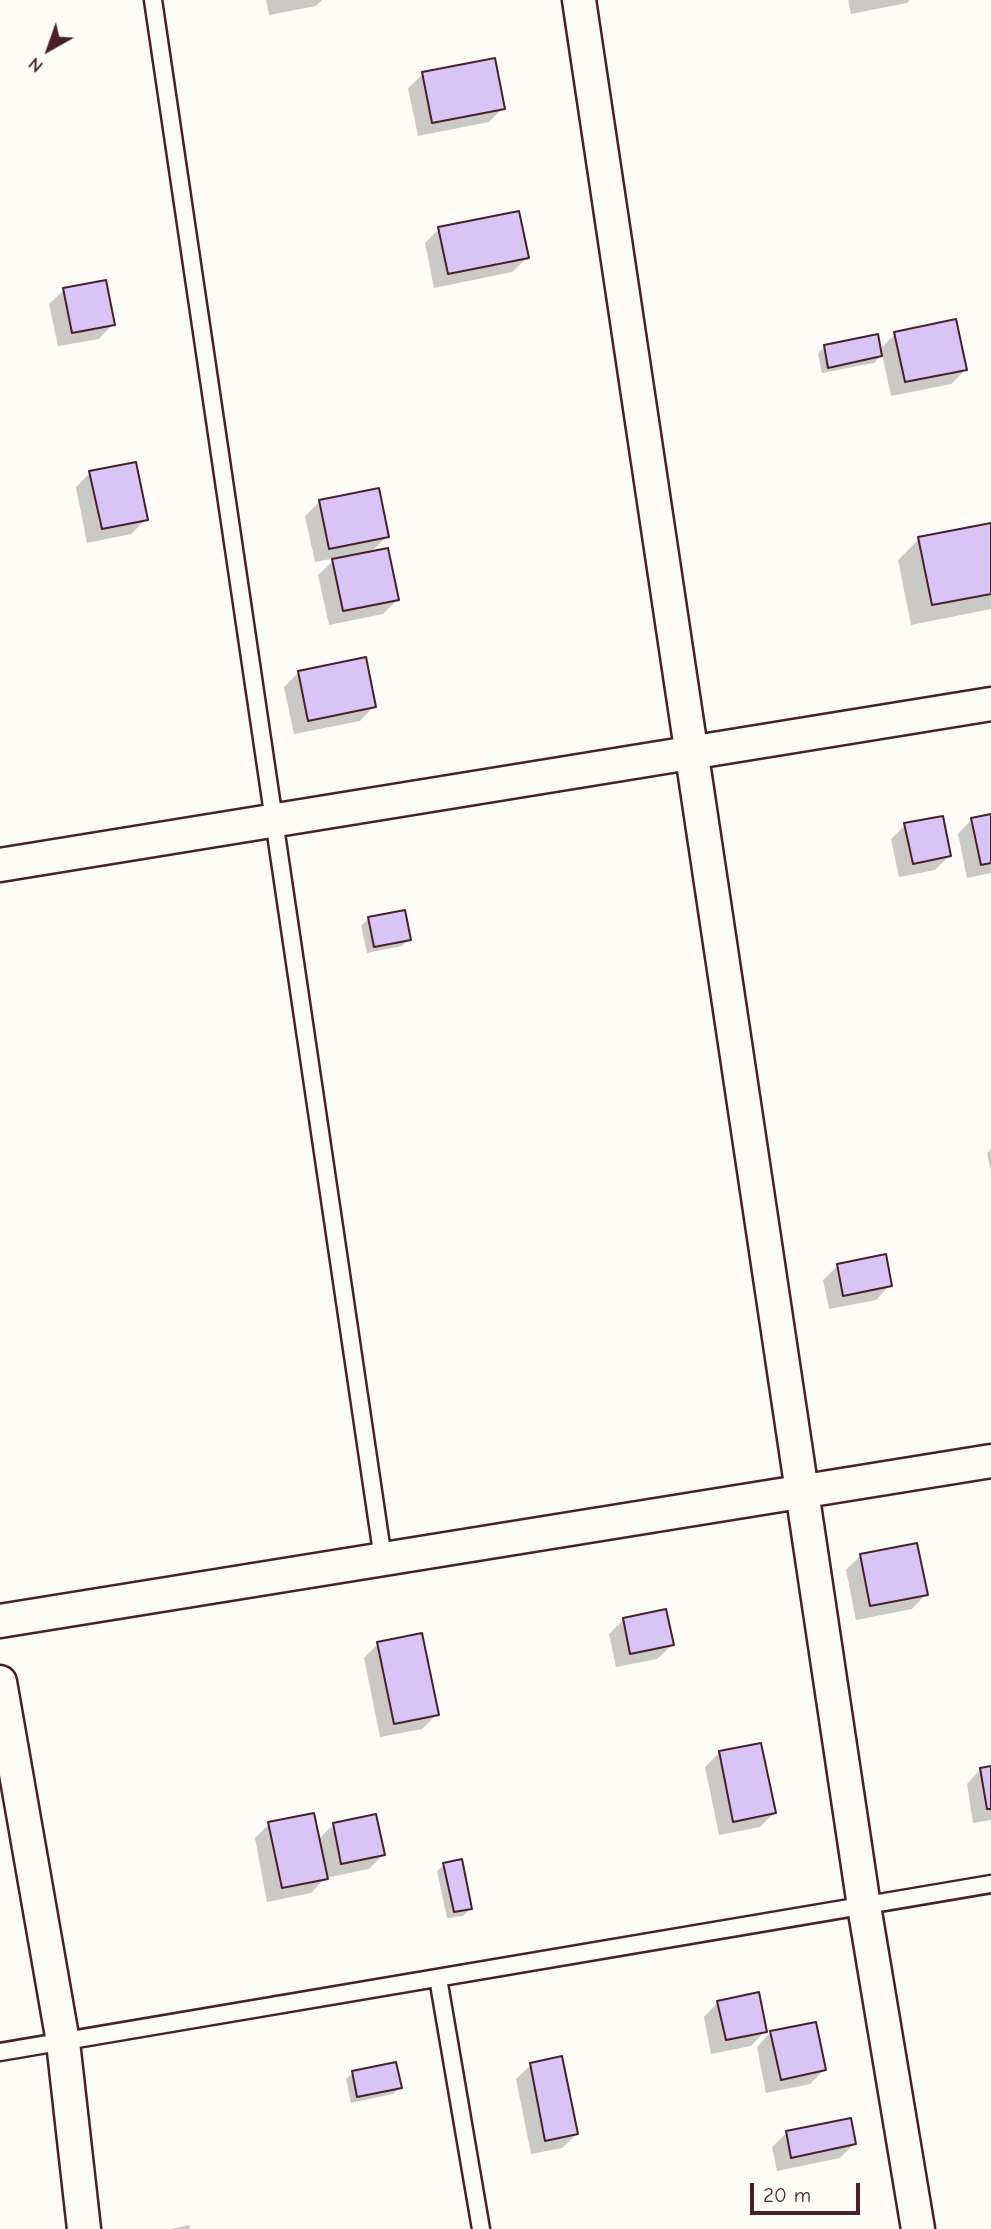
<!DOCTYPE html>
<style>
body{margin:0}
#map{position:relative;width:991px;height:2229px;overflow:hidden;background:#fdfcf7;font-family:"Comic Neue",sans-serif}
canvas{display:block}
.north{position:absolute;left:14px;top:14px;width:70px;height:70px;-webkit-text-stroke:5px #fdfcf7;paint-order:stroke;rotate:220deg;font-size:19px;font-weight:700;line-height:28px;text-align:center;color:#4a1f2b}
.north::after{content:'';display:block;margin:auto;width:24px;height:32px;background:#4a1f2b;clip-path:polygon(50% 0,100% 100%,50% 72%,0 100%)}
.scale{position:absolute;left:750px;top:2183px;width:110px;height:32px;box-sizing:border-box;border:4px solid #4a1f2b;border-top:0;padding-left:9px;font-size:21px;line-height:24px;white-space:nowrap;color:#4a1f2b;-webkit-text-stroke:5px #fdfcf7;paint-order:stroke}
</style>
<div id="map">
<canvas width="991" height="2229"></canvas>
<div class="north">N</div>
<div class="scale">20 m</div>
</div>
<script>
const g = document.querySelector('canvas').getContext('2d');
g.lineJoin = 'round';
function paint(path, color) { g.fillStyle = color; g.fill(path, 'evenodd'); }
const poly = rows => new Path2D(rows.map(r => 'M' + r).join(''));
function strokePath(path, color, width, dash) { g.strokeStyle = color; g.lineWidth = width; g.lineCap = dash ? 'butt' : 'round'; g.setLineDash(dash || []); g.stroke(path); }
const shadow = poly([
 [266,0,322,0,316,6,269,15],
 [848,0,910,0,907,3,851,14],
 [423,74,503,108,489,122,418,136,408,88],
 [439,229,527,258,512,272,434,288,425,243],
 [64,290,113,324,99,339,58,346,49,304],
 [895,334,965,370,951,384,891,396,882,354,874,363,822,373,818,354,824,347,879,350],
 [90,473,146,519,131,534,87,543,76,487],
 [320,501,387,536,369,554,397,600,383,614,329,625,318,575,336,558,315,562,305,516],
 [991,524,991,609,911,625,898,560,919,539],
 [299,672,374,706,360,721,294,734,284,687],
 [991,816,991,873,967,878,958,834,972,819],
 [905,825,950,855,935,870,899,877,891,839],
 [404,912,409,939,402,946,367,953,361,926,368,919],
 [991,1149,991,1171,987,1153],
 [837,1266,890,1285,876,1300,829,1309,823,1280],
 [860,1556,926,1594,912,1609,856,1620,846,1570],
 [624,1619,672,1645,657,1659,616,1667,609,1634],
 [378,1644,437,1714,422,1729,380,1737,364,1658],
 [719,1753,774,1813,760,1827,719,1835,705,1767],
 [991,1768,991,1820,973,1823,967,1784,981,1769],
 [269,1824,318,1840,334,1824,383,1855,369,1869,325,1878,311,1893,267,1902,255,1838],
 [444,1865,470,1909,463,1916,447,1918,437,1871],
 [718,2002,765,2031,751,2046,711,2054,704,2017],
 [771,2032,824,2070,810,2084,766,2093,757,2047],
 [531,2065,577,2134,562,2148,531,2154,516,2079],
 [353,2073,400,2087,393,2094,351,2103,346,2079],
 [787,2132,854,2144,840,2158,777,2171,772,2147],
 [189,2225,190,2229,171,2229]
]);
const building = poly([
 [495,58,505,109,432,123,422,72,495,58],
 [519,211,529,258,448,274,438,227,519,211],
 [106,280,115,325,72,333,63,288,106,280],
 [956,319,967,370,905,382,894,332,956,319],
 [878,334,882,356,828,368,824,345,878,334],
 [136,462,148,520,102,529,89,471,136,462],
 [379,488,389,537,329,549,319,500,379,488],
 [991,523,991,594,932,605,918,537,991,523],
 [388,548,399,600,343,611,332,559,388,548],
 [366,657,376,707,308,721,298,671,366,657],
 [991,814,991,863,981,865,971,818,991,814],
 [943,816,951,856,913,864,904,823,943,816],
 [405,910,411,940,374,947,368,917,405,910],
 [886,1254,892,1286,843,1296,837,1264,886,1254],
 [917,1543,928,1595,870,1606,860,1554,917,1543],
 [666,1609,674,1645,630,1654,623,1618,666,1609],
 [422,1633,439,1715,394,1724,377,1642,422,1633],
 [761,1743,776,1813,733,1822,719,1751,761,1743],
 [991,1766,991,1809,987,1809,980,1768,991,1766],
 [314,1813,328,1879,282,1888,268,1822,314,1813],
 [376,1814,385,1855,341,1864,333,1823,376,1814],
 [462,1859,472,1909,454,1912,443,1863,462,1859],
 [759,1992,767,2032,726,2040,717,2001,759,1992],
 [816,2022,826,2070,781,2080,770,2031,816,2022],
 [562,2056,578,2134,545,2141,530,2063,562,2056],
 [396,2062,402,2088,357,2097,352,2071,396,2062],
 [851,2118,856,2144,791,2158,786,2131,851,2118]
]);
const service = poly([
 [153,0,383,1559],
 [438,1978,481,2229],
 [0,2052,991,1884]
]);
const minor = poly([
 [579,0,864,1906,918,2229],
 [0,865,991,704],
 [0,1621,991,1461],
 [0,1682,63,2042,84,2229]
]);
paint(shadow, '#0003');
paint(building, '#d8c5f6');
strokePath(building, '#4a1f2b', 2);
strokePath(service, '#4a1f2b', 21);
strokePath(minor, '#4a1f2b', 37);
strokePath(service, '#fdfcf7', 16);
strokePath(minor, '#fdfcf7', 32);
</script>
